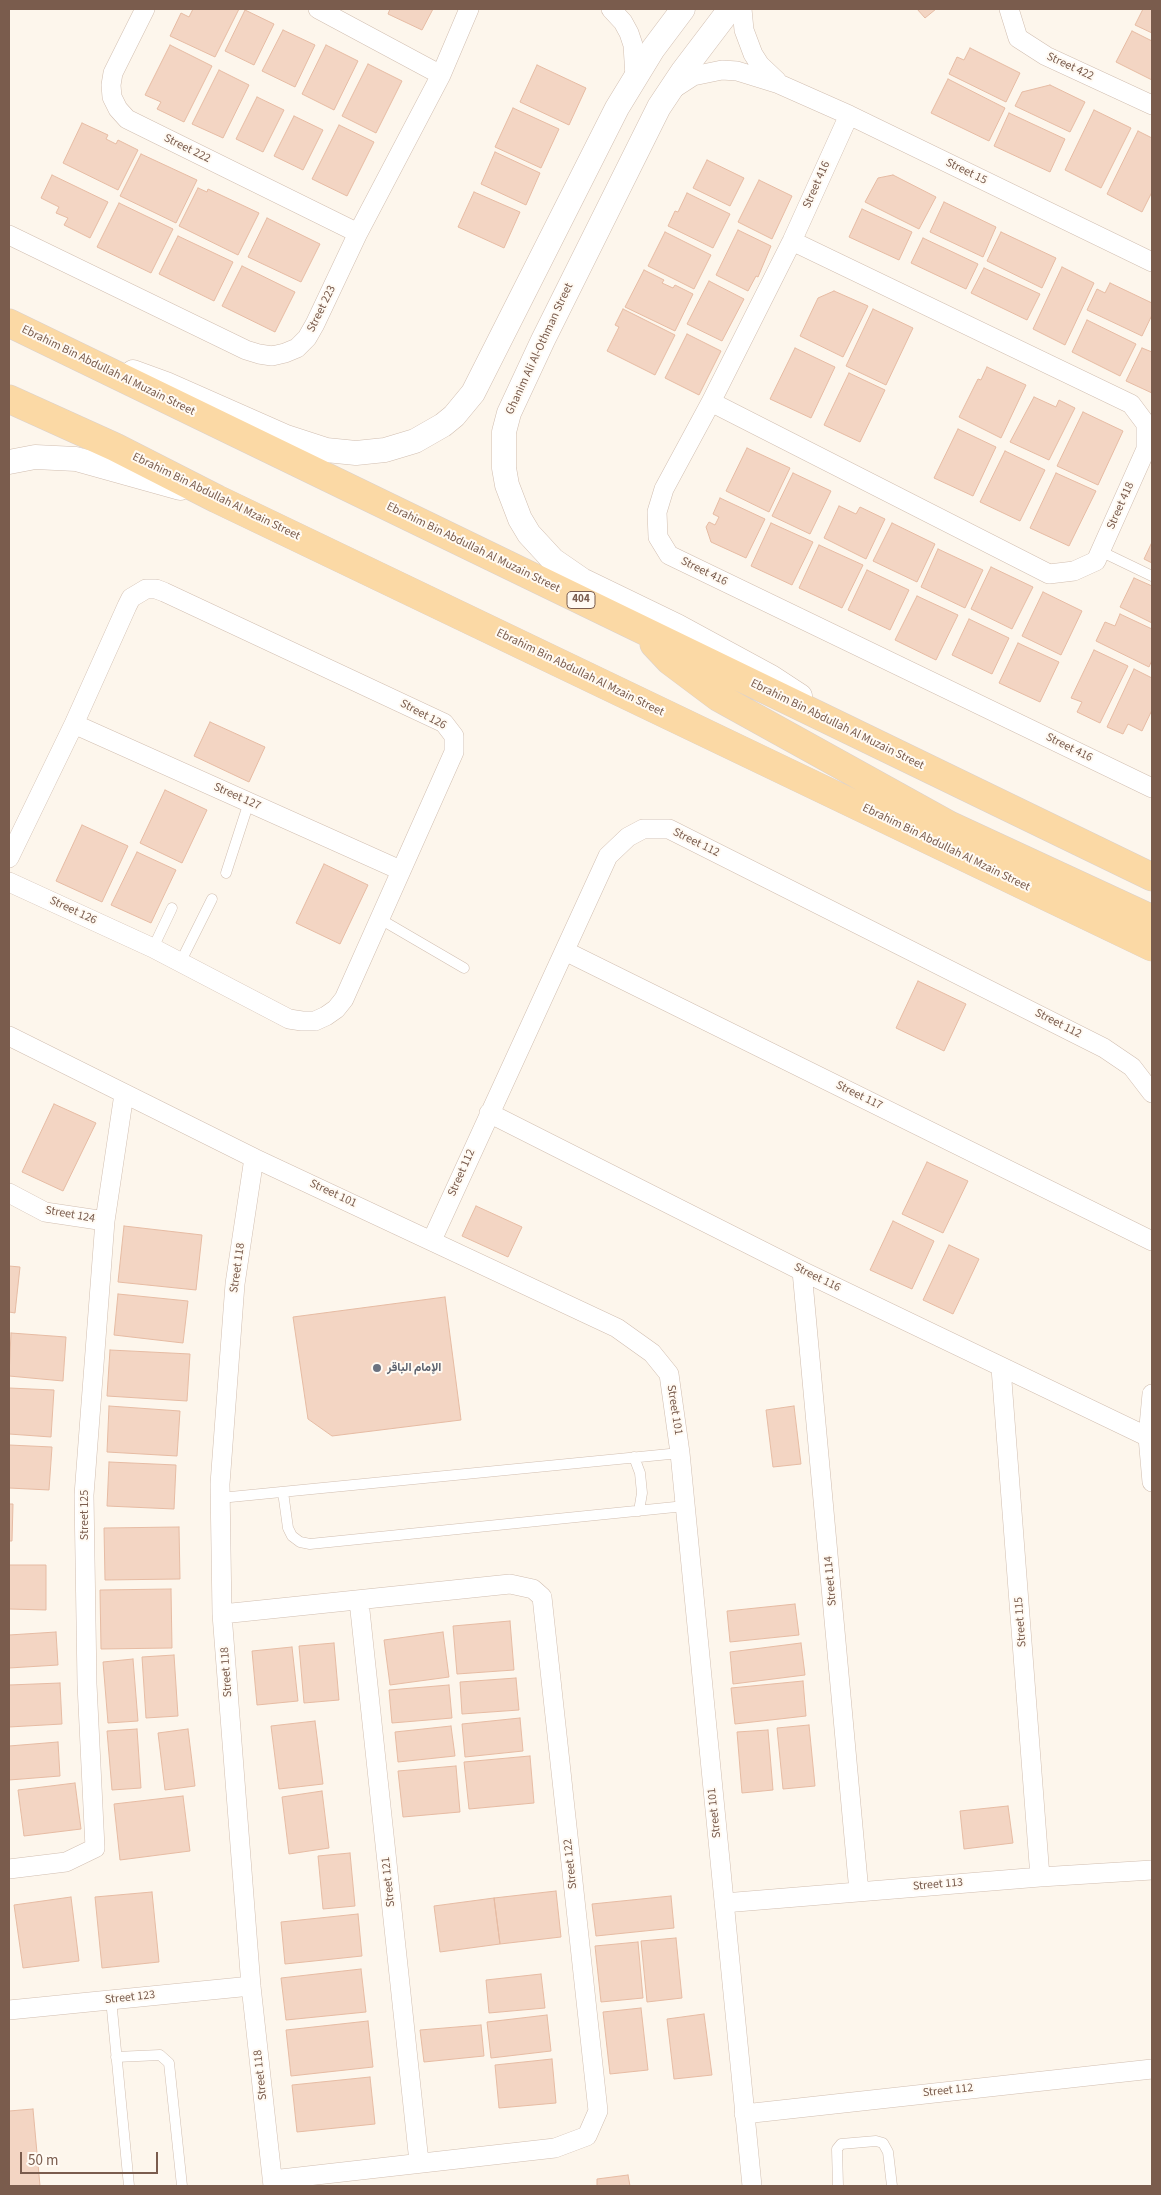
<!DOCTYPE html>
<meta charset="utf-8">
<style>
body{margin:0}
#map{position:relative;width:1161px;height:2195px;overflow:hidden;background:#fdf6ec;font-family:"Source Sans 3",sans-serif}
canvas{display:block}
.frame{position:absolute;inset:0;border:10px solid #7a5c4d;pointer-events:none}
.scale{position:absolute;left:20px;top:2152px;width:138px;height:22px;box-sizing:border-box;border:2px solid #7a5c4d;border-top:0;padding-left:6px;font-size:15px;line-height:18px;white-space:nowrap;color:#7a5c4d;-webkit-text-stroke:4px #fffaf3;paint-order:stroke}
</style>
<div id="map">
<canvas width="1161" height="2195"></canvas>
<div class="frame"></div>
<div class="scale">50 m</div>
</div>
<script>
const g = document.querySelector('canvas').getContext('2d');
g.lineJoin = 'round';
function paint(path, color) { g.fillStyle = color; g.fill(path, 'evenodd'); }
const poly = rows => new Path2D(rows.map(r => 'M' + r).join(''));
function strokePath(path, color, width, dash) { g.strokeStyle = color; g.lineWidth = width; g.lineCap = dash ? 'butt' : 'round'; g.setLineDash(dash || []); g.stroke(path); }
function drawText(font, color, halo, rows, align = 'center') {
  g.font = font + ' "Source Sans 3",Vazirmatn,sans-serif'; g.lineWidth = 4; g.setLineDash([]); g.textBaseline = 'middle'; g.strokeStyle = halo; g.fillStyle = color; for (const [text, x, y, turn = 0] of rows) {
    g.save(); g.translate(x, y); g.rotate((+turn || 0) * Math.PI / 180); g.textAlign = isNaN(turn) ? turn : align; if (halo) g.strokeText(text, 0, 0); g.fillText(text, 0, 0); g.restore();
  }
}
const building = poly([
 [193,9,239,9,215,57,170,36,181,13,189,17,193,9],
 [390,9,433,9,422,30,388,14,390,9],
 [917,9,936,9,925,18,917,9],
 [1143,9,1152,9,1152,33,1135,25,1143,9],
 [245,10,274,24,254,65,225,51,245,10],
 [283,30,315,45,295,87,262,71,283,30],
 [1132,31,1152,41,1152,80,1116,62,1132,31],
 [170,45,212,66,184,122,157,109,161,102,145,95,170,45],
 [326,45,358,61,334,110,302,94,326,45],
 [970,48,1020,73,1006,102,949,74,957,57,964,60,970,48],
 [368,64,402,81,376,133,342,116,368,64],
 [537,65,586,88,569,125,520,102,537,65],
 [219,70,249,85,223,138,192,124,219,70],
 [948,79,1005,108,989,141,931,113,948,79],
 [1050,85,1085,102,1070,132,1015,106,1022,92,1050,85],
 [257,97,284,110,263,152,236,139,257,97],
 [513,108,559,129,541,168,495,147,513,108],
 [1094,110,1131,128,1101,188,1065,170,1094,110],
 [1009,113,1065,139,1050,172,994,146,1009,113],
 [294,116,323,130,303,170,274,156,294,116],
 [82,123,108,135,106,139,116,144,118,140,138,150,118,190,63,163,82,123],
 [339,125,374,142,347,196,312,179,339,125],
 [1138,131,1152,138,1152,192,1142,212,1107,194,1138,131],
 [495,152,540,173,526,205,481,184,495,152],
 [141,154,197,180,176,223,120,196,141,154],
 [707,160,744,178,730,206,693,188,707,160],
 [52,175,108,202,90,238,64,225,68,218,56,213,59,207,41,198,52,175],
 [893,175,936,197,919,229,865,202,878,178,893,175],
 [759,180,792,196,772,239,738,222,759,180],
 [198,188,207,192,208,189,259,213,238,255,179,226,198,188],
 [474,192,520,212,504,248,458,227,474,192],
 [687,193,730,214,713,248,668,226,675,211,678,212,687,193],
 [944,202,996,227,983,257,930,232,944,202],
 [119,203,173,229,151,273,97,247,119,203],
 [862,209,912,232,899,260,849,237,862,209],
 [267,218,320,244,301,282,248,257,267,218],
 [738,230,771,246,758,277,756,276,748,291,716,275,738,230],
 [665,232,711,255,694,289,648,266,665,232],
 [1001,232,1056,258,1042,288,987,261,1001,232],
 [178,236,233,262,214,301,159,274,178,236],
 [923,238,978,264,966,289,911,263,923,238],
 [242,266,295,292,275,332,222,306,242,266],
 [1062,267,1094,283,1065,345,1033,329,1062,267],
 [984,268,1040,294,1027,320,971,293,984,268],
 [644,270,664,280,662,283,673,288,675,285,693,294,675,331,625,307,644,270],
 [709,281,744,299,722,341,687,324,709,281],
 [1110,283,1152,303,1152,315,1142,336,1087,310,1097,289,1105,293,1110,283],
 [834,291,868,306,843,357,800,336,818,298,834,291],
 [623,309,675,335,655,375,607,351,619,327,615,325,623,309],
 [873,309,913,328,886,385,846,366,873,309],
 [1087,320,1136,344,1120,376,1072,352,1087,320],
 [687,334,721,351,699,395,665,378,687,334],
 [795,348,835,367,811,418,770,399,795,348],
 [1142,348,1152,352,1152,393,1126,381,1142,348],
 [987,367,1026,385,1001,438,959,417,978,379,981,380,987,367],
 [849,373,885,390,860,442,824,425,849,373],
 [1034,397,1056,407,1059,400,1075,408,1049,460,1010,442,1034,397],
 [1083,412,1123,431,1098,485,1057,466,1083,412],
 [958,429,996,447,973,496,934,478,958,429],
 [747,448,790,468,769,512,726,491,747,448],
 [1005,451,1045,470,1020,521,980,502,1005,451],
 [793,473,831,491,810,534,772,516,793,473],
 [1056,473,1096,491,1069,546,1030,528,1056,473],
 [720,498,765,519,746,558,711,542,706,527,709,522,715,525,719,517,713,514,720,498],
 [839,506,856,514,860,507,885,519,866,559,824,538,839,506],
 [771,523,813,542,792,585,751,566,771,523],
 [892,523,935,544,917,582,873,561,892,523],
 [1152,542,1152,563,1144,559,1152,542],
 [819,545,863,565,842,608,799,588,819,545],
 [938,549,983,570,965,608,921,587,938,549],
 [991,567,1033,587,1012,629,971,609,991,567],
 [867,570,909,590,890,630,848,610,867,570],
 [1134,578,1152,586,1152,623,1120,607,1134,578],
 [1043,592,1082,611,1061,655,1022,636,1043,592],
 [917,596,958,615,936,660,895,640,917,596],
 [1120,614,1152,629,1152,660,1149,667,1096,641,1105,622,1115,626,1120,614],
 [969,619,1009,638,992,674,952,655,969,619],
 [1018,643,1059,662,1040,702,999,683,1018,643],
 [1094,650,1128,666,1100,723,1077,712,1082,702,1071,698,1094,650],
 [1134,669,1152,678,1152,710,1142,731,1128,724,1123,734,1107,727,1134,669],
 [210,722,265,747,249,782,194,756,210,722],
 [165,790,207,810,182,863,140,843,165,790],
 [82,825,128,846,102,902,56,881,82,825],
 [137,852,176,870,151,923,111,905,137,852],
 [324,864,368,885,340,944,296,923,324,864],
 [918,981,966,1004,944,1051,896,1028,918,981],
 [54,1104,96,1123,63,1191,22,1172,54,1104],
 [927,1162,968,1181,943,1233,902,1214,927,1162],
 [476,1206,522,1227,508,1257,462,1236,476,1206],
 [893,1221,934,1241,912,1289,870,1270,893,1221],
 [124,1226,202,1235,196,1290,118,1282,124,1226],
 [949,1245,979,1259,953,1314,923,1300,949,1245],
 [9,1266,20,1267,15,1313,9,1312,9,1266],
 [118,1294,188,1301,183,1343,114,1335,118,1294],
 [445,1297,461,1420,332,1436,308,1419,293,1317,445,1297],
 [11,1333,66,1337,63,1381,9,1376,11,1333],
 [110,1350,190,1354,187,1401,107,1396,110,1350],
 [9,1388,54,1390,51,1437,9,1434,9,1388],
 [109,1406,180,1411,177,1456,107,1452,109,1406],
 [794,1406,801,1464,773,1467,766,1410,794,1406],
 [9,1445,52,1447,49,1490,9,1488,9,1445],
 [109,1462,176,1465,174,1509,107,1506,109,1462],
 [9,1504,13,1504,12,1541,9,1541,9,1504],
 [179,1527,180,1579,105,1580,104,1528,179,1527],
 [9,1565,46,1565,46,1610,9,1609,9,1565],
 [171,1589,172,1648,101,1649,100,1590,171,1589],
 [795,1604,799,1635,730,1642,727,1611,795,1604],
 [510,1621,514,1670,457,1674,453,1626,510,1621],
 [56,1632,58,1665,9,1668,9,1635,56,1632],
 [443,1632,449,1677,390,1685,384,1640,443,1632],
 [334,1643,339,1700,304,1703,299,1646,334,1643],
 [801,1643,805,1675,733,1684,730,1652,801,1643],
 [292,1647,298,1701,257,1705,252,1651,292,1647],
 [174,1655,178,1716,146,1718,142,1657,174,1655],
 [133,1659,138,1721,108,1723,103,1662,133,1659],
 [516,1678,519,1710,462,1714,460,1682,516,1678],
 [803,1681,806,1716,735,1724,731,1688,803,1681],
 [60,1683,62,1724,9,1727,9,1685,60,1683],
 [449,1685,452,1718,392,1723,389,1690,449,1685],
 [520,1718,523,1751,465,1757,462,1724,520,1718],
 [315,1721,323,1784,279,1789,271,1726,315,1721],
 [809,1725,815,1786,783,1789,777,1728,809,1725],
 [451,1726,455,1756,398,1762,395,1732,451,1726],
 [137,1729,141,1788,112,1790,107,1731,137,1729],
 [188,1729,195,1786,165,1790,158,1733,188,1729],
 [768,1730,773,1790,742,1793,737,1732,768,1730],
 [58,1742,60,1776,9,1780,9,1746,58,1742],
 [530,1756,534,1803,469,1809,464,1762,530,1756],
 [456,1766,460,1812,403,1817,398,1771,456,1766],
 [75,1783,81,1829,24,1836,18,1790,75,1783],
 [322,1791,329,1848,289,1854,282,1797,322,1791],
 [183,1796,190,1851,120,1860,114,1804,183,1796],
 [1008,1806,1013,1843,964,1849,960,1811,1008,1806],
 [350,1853,355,1906,323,1909,318,1856,350,1853],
 [556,1891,561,1937,500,1944,494,1898,556,1891],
 [152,1892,159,1962,102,1968,95,1897,152,1892],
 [671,1896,674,1928,596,1936,592,1904,671,1896],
 [71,1897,79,1961,23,1968,14,1905,71,1897],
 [494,1898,500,1944,440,1952,434,1906,494,1898],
 [358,1914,362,1956,285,1964,281,1922,358,1914],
 [676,1938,682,1998,647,2002,641,1941,676,1938],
 [638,1942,643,1998,601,2002,595,1946,638,1942],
 [361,1969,366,2012,286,2020,281,1978,361,1969],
 [541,1974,545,2008,489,2013,486,1980,541,1974],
 [641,2008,648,2070,610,2074,603,2012,641,2008],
 [704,2014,712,2075,674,2079,667,2019,704,2014],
 [547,2015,551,2051,491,2058,487,2022,547,2015],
 [368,2021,373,2067,291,2076,286,2030,368,2021],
 [481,2025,484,2056,424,2062,420,2030,481,2025],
 [552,2059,556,2103,499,2108,495,2065,552,2059],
 [370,2077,375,2124,297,2132,292,2085,370,2077],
 [33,2109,40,2186,9,2186,9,2111,33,2109],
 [628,2175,630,2186,597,2186,597,2179,628,2175]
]);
const service = poly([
 [1100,551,1152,576],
 [226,873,249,802],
 [380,919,464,968],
 [153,948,172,908],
 [180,963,212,899],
 [634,1457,640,1473,642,1493,639,1511],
 [283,1492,288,1528,292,1536,300,1542,310,1544,685,1506],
 [220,1498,680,1453],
 [111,1999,129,2186],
 [116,2057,160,2055,169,2063,182,2186],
 [838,2186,837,2149,841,2144,876,2141,883,2143,888,2152,892,2186]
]);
const minor = poly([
 [145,9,113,73,111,85,112,97,118,109,127,119,358,233],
 [318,9,441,75],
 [611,9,623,22,629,33,633,45,635,77],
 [742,9,744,30,753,54,760,65,777,81],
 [1009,9,1018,38,1046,56,1152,105],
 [673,89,693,76,722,70,737,71,779,84,849,115,1152,262],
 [849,115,792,241,711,402,664,489,657,512,658,537,669,555,1152,788],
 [9,235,246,350,259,354,272,356,285,353,297,348,307,338,315,324,358,233,441,75,469,9],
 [711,402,1049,574,1074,571,1096,561,1146,449,1146,424,1131,404,792,241],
 [74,724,400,870],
 [9,858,74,724,127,606,131,598,146,589,156,589,164,592,444,723,454,736,454,752,344,999,336,1009,326,1016,315,1021,302,1021,289,1019,153,948,9,882],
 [565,951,1152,1241],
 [9,1036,254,1158,617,1328,652,1353,669,1374,680,1453,752,2186],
 [489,1113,802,1271,1148,1437],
 [254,1158,235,1284,220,1484,222,1614,251,1986,273,2186],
 [9,1193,45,1212,105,1221],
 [432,1240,608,856,628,837,643,829,669,829,1104,1048,1132,1067,1152,1093],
 [802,1271,859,1892],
 [1001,1368,1040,1877],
 [1152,1394,1148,1437,1152,1482],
 [359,1601,419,2162],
 [222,1614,510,1584,533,1589,542,1597,598,2111,587,2136,555,2148,272,2180],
 [9,1869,66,1862,95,1848,87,1684,84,1495,105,1221,124,1094],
 [724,1903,1040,1877,1152,1870],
 [9,2010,251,1986],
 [744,2114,1152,2069]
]);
const tertiary = poly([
 [730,9,683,71,659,107,543,340,509,413,504,432,504,468,507,485,520,519,529,534,553,560,582,580,677,626,771,677,800,696],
 [133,372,166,384,286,437,326,450,356,453,385,450,415,441,443,425,454,416,473,393,617,108,653,49,683,9],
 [9,462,35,457,76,459,180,488]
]);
const primary = poly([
 [9,323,1152,877],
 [9,399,115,447,217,499,1152,947],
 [654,644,670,661,718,697,949,825,1152,919]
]);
const markers = [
 [377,1368,5,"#6b7280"]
];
const shields = [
 [581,600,28]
];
const shieldNames = [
 ["404",581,600]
];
const streetNames = [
 ["Street 422",1070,67,25],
 ["Street 222",187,149,26],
 ["Street 15",966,172,26],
 ["Street 416",817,185,-66],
 ["Street 223",322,309,-64],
 ["Ghanim Ali Al-Othman Street",540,349,-65],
 ["Ebrahim Bin Abdullah Al Muzain Street",108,371,26],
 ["Ebrahim Bin Abdullah Al Mzain Street",216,497,26],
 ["Street 418",1121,506,-66],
 ["Ebrahim Bin Abdullah Al Muzain Street",473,548,26],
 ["Street 416",704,572,26],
 ["Ebrahim Bin Abdullah Al Mzain Street",580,673,26],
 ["Street 126",423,715,28],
 ["Ebrahim Bin Abdullah Al Muzain Street",837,725,26],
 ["Street 416",1069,748,26],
 ["Street 127",237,797,24],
 ["Street 112",696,843,26],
 ["Ebrahim Bin Abdullah Al Mzain Street",946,848,26],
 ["Street 126",73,911,25],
 ["Street 112",1058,1024,27],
 ["Street 117",859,1096,26],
 ["Street 112",462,1173,-66],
 ["Street 101",333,1194,25],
 ["Street 124",70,1215,10],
 ["Street 118",238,1268,-82],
 ["Street 116",817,1278,26],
 ["Street 101",674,1410,81],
 ["Street 125",85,1515,-90],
 ["Street 114",831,1581,-95],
 ["Street 115",1021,1622,-94],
 ["Street 118",227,1672,-94],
 ["Street 101",715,1813,-96],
 ["Street 122",571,1864,-96],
 ["Street 121",389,1882,-96],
 ["Street 113",938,1885,-5],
 ["Street 123",130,1998,-6],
 ["Street 118",261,2075,-96],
 ["Street 112",948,2091,-6]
];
const worshipNames = [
 ["الإمام الباقر",387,1368]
];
paint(building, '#f3d5c3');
strokePath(building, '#e6bba3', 1);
strokePath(service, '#d1beb0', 11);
strokePath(minor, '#d1beb0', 20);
strokePath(tertiary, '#d1beb0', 25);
strokePath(primary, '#dad1cd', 29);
strokePath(service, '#fff', 10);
strokePath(minor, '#fff', 19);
strokePath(tertiary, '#fff', 24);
strokePath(primary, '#fbd9a5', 28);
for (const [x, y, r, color] of markers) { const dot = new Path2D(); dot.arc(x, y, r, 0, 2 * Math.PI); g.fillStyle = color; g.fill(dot); strokePath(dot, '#fffaf3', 2); }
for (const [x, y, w] of shields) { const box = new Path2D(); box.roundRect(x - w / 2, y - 8.5, w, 17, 4); g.fillStyle = '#fffaf3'; g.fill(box); strokePath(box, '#7a5c4d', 1); }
drawText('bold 11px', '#7a5c4d', null, shieldNames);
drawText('12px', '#7a5c4d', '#fffaf3', streetNames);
drawText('bold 12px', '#5b616d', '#fffaf3', worshipNames, 'left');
</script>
